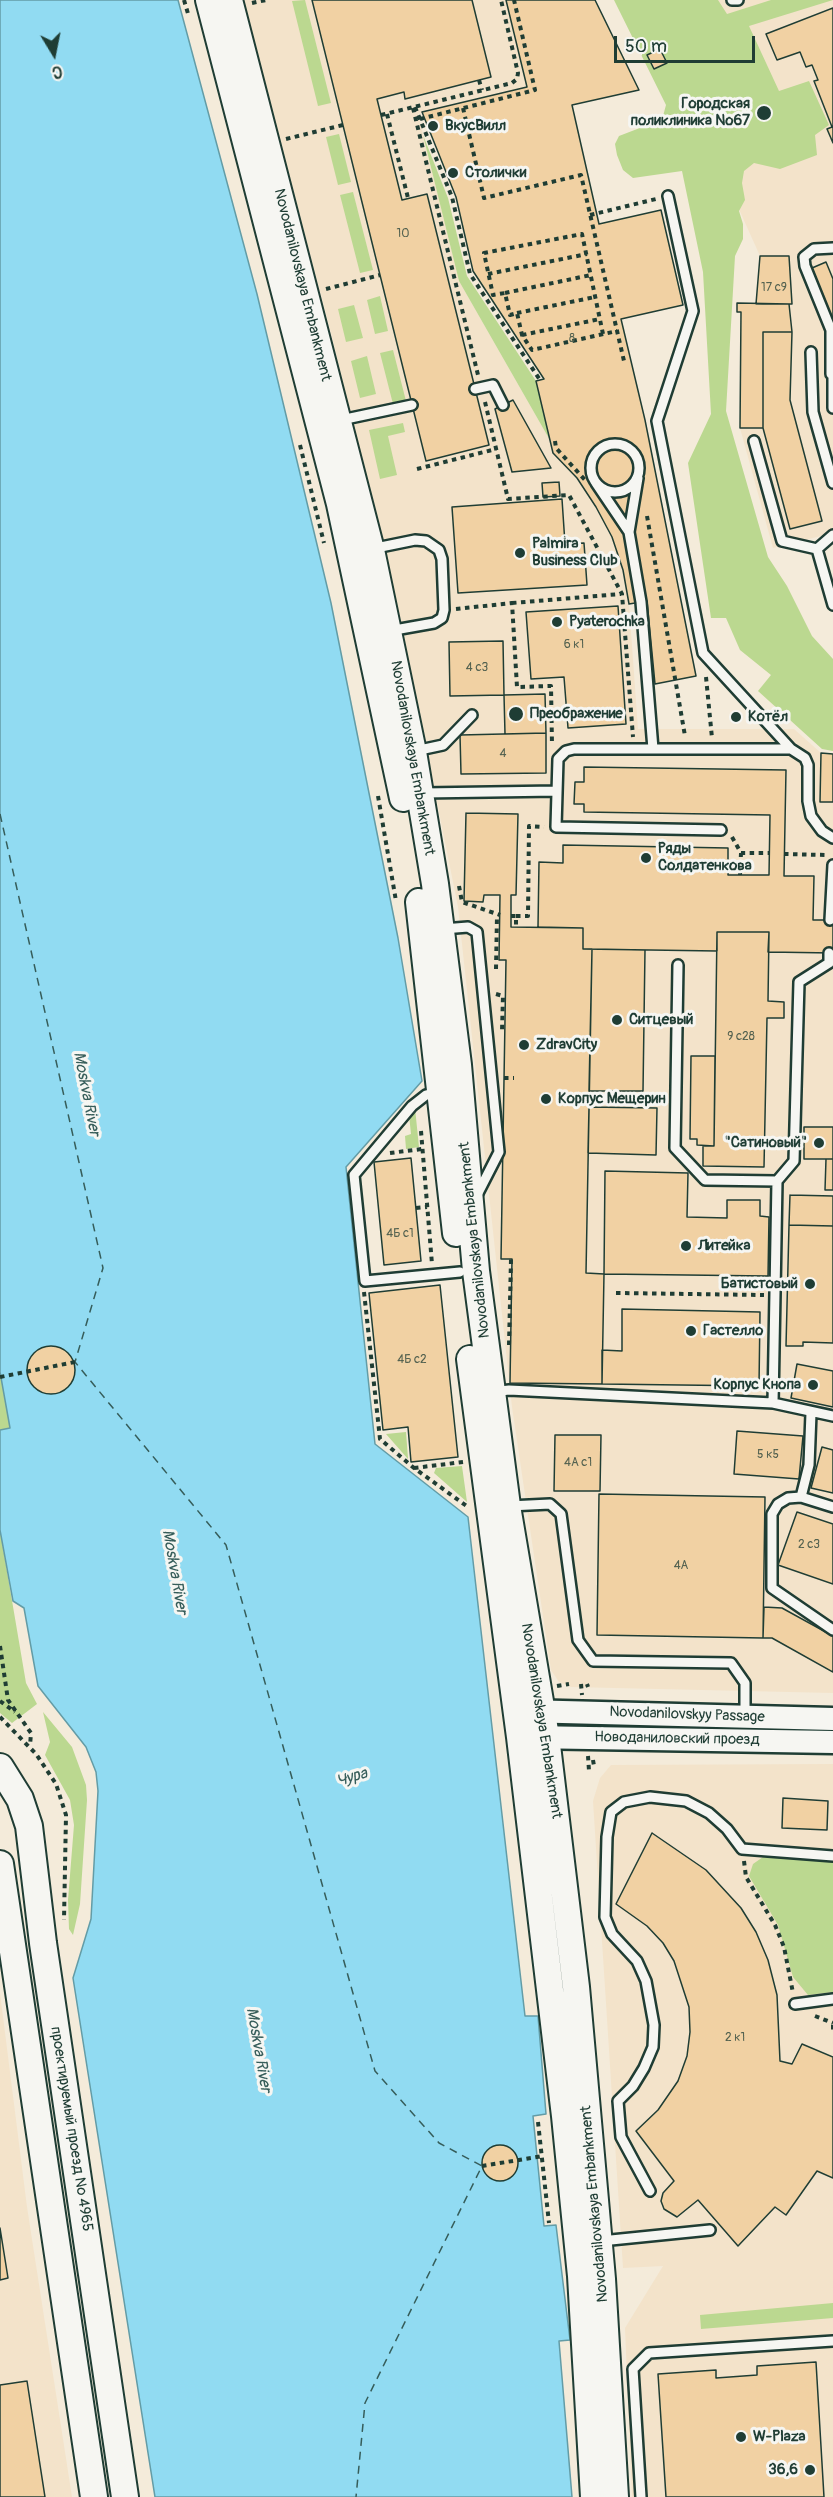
<!DOCTYPE html>
<meta charset="utf-8">
<style>
body{margin:0}
#map{position:relative;width:833px;height:2497px;overflow:hidden;background:#f4ebda;font-family:Pangolin,sans-serif}
canvas{display:block}
.north{position:absolute;left:24px;top:24px;width:60px;height:60px;-webkit-text-stroke:4px #f6f6f2;paint-order:stroke;rotate:170deg;font-size:16px;font-weight:700;line-height:24px;text-align:center;color:#1f3d34}
.north::after{content:'';display:block;margin:auto;width:21px;height:27px;background:#1f3d34;clip-path:polygon(50% 0,100% 100%,50% 72%,0 100%)}
.scale{position:absolute;left:614px;top:36px;width:141px;height:27px;box-sizing:border-box;border:3px solid #1f3d34;border-top:0;padding-left:8px;font-size:18px;line-height:21px;white-space:nowrap;color:#1f3d34;-webkit-text-stroke:4px #f6f6f2;paint-order:stroke}
</style>
<div id="map">
<canvas width="833" height="2497"></canvas>
<div class="north">С</div>
<div class="scale">50 m</div>
</div>
<script>
const g = document.querySelector('canvas').getContext('2d');
g.lineJoin = 'round';
function paint(path, color) { g.fillStyle = color; g.fill(path, 'evenodd'); }
const poly = rows => new Path2D(rows.map(r => 'M' + r).join(''));
function strokePath(path, color, width, dash) { g.strokeStyle = color; g.lineWidth = width; g.lineCap = dash ? 'butt' : 'round'; g.setLineDash(dash || []); g.stroke(path); }
function drawText(font, color, halo, rows, align = 'center') {
  g.font = font + ' Pangolin,sans-serif'; g.lineWidth = 6; g.setLineDash([]); g.textBaseline = 'middle'; g.strokeStyle = halo; g.fillStyle = color; for (const [text, x, y, turn = 0] of rows) {
    g.save(); g.translate(x, y); g.rotate((+turn || 0) * Math.PI / 180); g.textAlign = isNaN(turn) ? turn : align; if (halo) g.strokeText(text, 0, 0); g.fillText(text, 0, 0); g.restore();
  }
}
const built = poly([
 [243,0,506,0,527,87,418,114,459,281,551,442,553,453,577,478,596,507,612,537,623,570,629,604,638,729,794,729,821,753,820,802,833,802,833,1693,571,1687,559,1682,551,1670,512,1407,458,907,400,617,330,329],
 [645,0,833,0,833,533,773,548,740,428,741,312,756,303,760,256],
 [833,1764,833,2497,632,2497,625,2328,663,2266,623,2268,593,1801,600,1778,611,1765],
 [0,1993,27,2207,72,2497,0,2497]
]);
const green = poly([
 [305,0,331,103,318,106,292,1],
 [614,0,718,0,727,14,771,0,833,0,749,26,779,91,809,81,829,125,815,135,817,155,780,169,754,163,744,171,742,183,745,200,739,211,743,224,743,239,735,256,726,411,768,557,787,586,812,636,833,659,833,751,822,749,758,691,771,675,740,650,726,618,711,618,688,463,711,414,703,272,682,171,633,178,623,170,617,155,615,144,619,136,658,121,663,116,666,105],
 [339,134,351,182,338,185,326,137],
 [423,135,448,198,467,276,536,381,551,442,459,281],
 [353,192,373,270,360,273,340,195],
 [380,296,388,331,375,334,367,300],
 [354,305,363,338,346,342,338,309],
 [393,350,406,401,393,404,380,353],
 [367,356,376,394,360,398,351,361],
 [403,423,405,432,388,436,397,475,380,479,369,430],
 [415,1108,419,1147,406,1149,405,1136,411,1134,409,1115],
 [0,1372,11,1428,0,1430],
 [406,1432,408,1458,408,1459,386,1434],
 [462,1466,467,1502,434,1473,436,1468],
 [0,1530,26,1683,37,1704,12,1723,0,1713],
 [43,1712,72,1747,86,1785,87,1800,80,1904,73,1935,69,1929,68,1900,74,1825,70,1800,45,1755,50,1742],
 [763,1857,833,1861,833,1992,808,1995,793,1977,778,1925,749,1876,753,1864],
 [833,2303,833,2318,701,2329,700,2315]
]);
const water = poly([
 [0,0,178,0,257,294,331,603,398,938,422,1081,346,1167,375,1444,468,1517,525,2016,538,2016,546,2114,533,2116,544,2226,556,2225,570,2340,559,2341,572,2497,155,2497,73,1978,91,1919,98,1791,96,1772,86,1747,38,1686,24,1608,13,1601,0,1530,0,1430,10,1428,0,1372,0,0]
]);
const ferry = poly([
 [0,814,103,1268,75,1362,226,1545,375,2071,439,2143,482,2166,365,2403,356,2497]
]);
const building = poly([
 [312,0,472,0,491,77,405,99,404,92,377,99,402,200,427,194,489,445,426,461,312,0],
 [506,0,595,0,639,90,572,105,599,224,661,210,683,305,621,319,645,420,696,676,655,684,647,601,629,604,623,570,612,537,596,507,577,478,553,453,536,381,544,379,473,271,456,197,422,112,527,87,506,0],
 [833,8,833,143,827,129,832,127,814,81,818,80,812,65,806,67,800,52,777,60,766,34,833,8],
 [660,49,667,63,654,69,647,55,660,49],
 [760,256,789,256,792,304,756,304,760,256],
 [826,262,833,279,833,325,812,268,826,262],
 [737,303,789,304,792,332,763,332,763,428,740,428,741,312,737,312,737,303],
 [763,332,792,332,790,400,822,521,790,529,763,428,763,332],
 [513,400,551,468,512,472,495,409,513,400],
 [559,482,560,496,543,497,542,483,559,482],
 [562,499,565,544,584,543,587,585,458,593,452,507,562,499],
 [618,606,626,724,568,728,564,677,531,679,526,612,618,606],
 [503,641,504,695,450,696,449,642,503,641],
 [545,694,546,733,505,734,504,695,545,694],
 [546,733,546,773,461,774,460,735,546,733],
 [821,753,833,754,833,802,820,802,821,753],
 [584,767,786,770,784,876,814,876,813,920,833,920,833,953,768,952,769,932,717,932,717,951,583,949,583,928,538,927,539,862,563,863,563,845,728,848,728,875,769,875,770,815,584,812,584,804,574,804,575,782,584,782,584,767],
 [466,813,518,814,516,895,511,895,511,927,583,928,583,949,592,949,586,1273,604,1274,602,1384,510,1383,512,1259,501,1259,506,960,499,960,500,895,484,895,483,902,464,901,466,813],
 [717,932,769,932,768,1001,784,1002,784,1018,767,1018,764,1167,703,1166,703,1146,714,1146,717,932],
 [592,949,645,950,643,1091,589,1091,592,949],
 [691,1056,715,1056,714,1146,697,1145,697,1139,690,1139,691,1056],
 [589,1107,657,1108,656,1155,588,1153,589,1107],
 [804,1127,833,1127,833,1159,804,1159,804,1127],
 [411,1158,421,1261,384,1265,374,1162,411,1158],
 [826,1159,833,1159,833,1190,825,1190,826,1159],
 [605,1171,688,1173,687,1217,727,1218,727,1200,760,1200,760,1216,769,1217,768,1276,604,1274,605,1171],
 [790,1195,833,1196,833,1226,789,1225,790,1195],
 [789,1225,833,1226,833,1343,803,1342,803,1346,786,1346,789,1225],
 [440,1285,458,1457,411,1462,408,1427,383,1430,369,1293,440,1285],
 [622,1309,760,1312,759,1386,602,1384,602,1350,622,1351,622,1309],
 '27 1370a24 24 0 1 1 48 0a24 24 0 1 1-48 0Z',
 [797,1364,833,1371,833,1407,791,1398,797,1364],
 [737,1431,803,1436,799,1479,734,1474,737,1431],
 [555,1435,601,1435,600,1491,554,1491,555,1435],
 [822,1447,833,1450,833,1493,811,1488,822,1447],
 [599,1494,765,1497,763,1638,597,1635,599,1494],
 [797,1512,833,1524,833,1584,778,1565,797,1512],
 [764,1607,782,1608,833,1636,833,1672,772,1638,763,1638,764,1607],
 [783,1798,828,1801,827,1830,782,1828,783,1798],
 [652,1833,706,1870,741,1908,756,1932,768,1960,777,1995,780,2061,792,2064,802,2044,833,2057,833,2178,817,2171,786,2215,775,2207,738,2246,698,2200,677,2217,664,2209,661,2201,663,2193,674,2181,636,2131,658,2110,678,2081,687,2056,690,2032,689,2007,674,1961,663,1943,647,1926,616,1904,652,1833],
 '482 2163a18 18 0 1 1 36 0a18 18 0 1 1-36 0Z',
 [0,2228,8,2278,0,2280,0,2228],
 [816,2362,824,2497,666,2497,658,2374,716,2370,716,2378,757,2375,757,2366,816,2362],
 [27,2381,45,2497,0,2497,0,2385,27,2381]
]);
const path = poly([
 [184,0,189,17],
 [252,3,266,0],
 [479,80,482,90],
 [415,107,452,197,470,274,540,380],
 [413,108,478,375],
 [463,108,484,198,581,175,624,361],
 [387,114,408,198],
 [381,115,512,83,517,79,518,73,501,0],
 [420,119,535,90,514,0],
 [286,139,343,125],
 [590,215,656,199],
 [488,274,587,254],
 [326,289,380,275],
 [505,293,591,275],
 [517,313,595,297],
 [603,334,582,234,484,253,493,295,505,293,510,315,517,313,522,335,532,350,617,331],
 [522,335,600,319],
 [485,402,508,499,569,495,622,594,633,737],
 [555,441,556,448,585,480],
 [300,445,324,543],
 [417,469,496,449],
 [647,516,685,736],
 [512,603,621,594],
 [456,609,512,603,517,687,551,686,552,745],
 [706,677,712,738],
 [378,796,396,901],
 [732,837,741,853,770,853],
 [784,854,826,855],
 [740,875,741,853],
 [459,886,462,902,500,915],
 [511,916,516,916,516,927],
 [516,916,528,916,529,826,544,827],
 [496,969,497,916],
 [496,994,503,996,502,1031],
 [504,1078,514,1078],
 [421,1131,432,1264],
 [390,1153,422,1149],
 [416,1208,427,1207],
 [364,1292,380,1439,414,1468,468,1507],
 [616,1293,764,1295],
 [509,1345,511,1259],
 [0,1377,75,1362],
 [414,1468,463,1462],
 [0,1646,8,1700,31,1733,30,1746],
 [581,1684,582,1695],
 [587,1684,588,1687],
 [557,1686,569,1684],
 [0,1701,15,1712],
 [0,1717,36,1754,56,1784,66,1815,64,1920],
 [588,1756,589,1771],
 [593,1760,594,1766],
 [744,1861,746,1877,775,1925,784,1947,793,1993],
 [815,2016,833,2023],
 [833,2025,833,2031],
 [538,2122,549,2223],
 [482,2166,543,2156]
]);
const service = poly([
 [732,0,738,0],
 [668,196,693,311,657,421,703,653,791,749],
 [811,352,813,412,833,483],
 [833,373,833,408],
 [831,374,831,330,805,266,804,257,814,249,833,248],
 [475,389,493,385,503,405],
 [341,420,412,405],
 [754,441,782,541,817,549],
 '591 468a24 24 0 1 1 48 0a24 24 0 1 1-48 0Z',
 [596,483,629,532,641,602,653,749],
 [629,532,638,478],
 [833,535,817,549,833,605],
 [371,549,415,540,426,541,439,550,442,559,444,610,442,618,434,623,389,631],
 [415,751,443,745,472,715],
 [423,793,557,791],
 [721,830,556,827,558,759,566,751,574,749,791,749,805,758,808,765,808,801,811,816,822,831,833,838],
 [830,920,833,865],
 [443,929,468,927,477,932,499,1152,477,1195],
 [678,965,675,1148,705,1180,777,1181],
 [437,1092,426,1095,412,1106,354,1175,365,1281,460,1272],
 [492,1392,509,1390,773,1403,833,1416],
 [773,1403,777,1181,794,1161,799,982,829,963,829,953],
 [811,1413,809,1465,801,1497,788,1498,778,1504,772,1514,772,1588,833,1630],
 [801,1497,833,1507],
 [509,1506,550,1504,561,1514,578,1640,593,1661,731,1663,745,1683,745,1715],
 [795,2004,833,1999],
 [650,2191,621,2137,618,2101,633,2086,644,2068,653,2047,654,2025,646,1981,637,1961,612,1934,605,1917,607,1837,611,1812,624,1802,650,1797,686,1801,709,1813,727,1829,742,1849,833,1856],
 [601,2241,710,2230],
 [641,2497,633,2369,649,2353,833,2341]
]);
const tertiary = poly([
 [524,1711,833,1719],
 [528,1737,833,1742]
]);
const secondary = poly([
 [209,0,340,504,403,798],
 [229,0,371,550,413,752,435,884,458,1065,476,1271,492,1392,507,1506,546,1737,576,1987,602,2279,615,2497],
 [419,902,456,1233],
 [470,1359,520,1737,565,2116,581,2276,594,2497],
 [0,1767,20,1799,29,1826,43,1943,125,2497],
 [0,1864,94,2497]
]);
const markers = [
 [764,113,8,"#1f3d34"],
 [433,126,6,"#1f3d34"],
 [453,173,6,"#1f3d34"],
 [520,553,6,"#1f3d34"],
 [557,622,6,"#1f3d34"],
 [516,714,8,"#1f3d34"],
 [736,717,6,"#1f3d34"],
 [646,858,6,"#1f3d34"],
 [617,1020,6,"#1f3d34"],
 [524,1045,6,"#1f3d34"],
 [546,1099,6,"#1f3d34"],
 [819,1143,6,"#1f3d34"],
 [686,1246,6,"#1f3d34"],
 [810,1284,6,"#1f3d34"],
 [691,1331,6,"#1f3d34"],
 [813,1385,6,"#1f3d34"],
 [741,2437,6,"#1f3d34"],
 [810,2470,6,"#1f3d34"]
];
const numberNames = [
 ["10",403,234],
 ["17 с9",774,288],
 ["8",572,339],
 ["6 к1",574,645],
 ["4 с3",477,668],
 ["4",503,754],
 ["9 с28",741,1037],
 ["4Б с1",400,1234],
 ["4Б с2",412,1360],
 ["5 к5",768,1455],
 ["4А с1",578,1463],
 ["2 с3",809,1545],
 ["4А",681,1566],
 ["2 к1",735,2038]
];
const poiNames = [
 ["Городская",750,104,"right"],
 ["поликлиника №67",750,121,"right"],
 ["ВкусВилл",445,126],
 ["Столички",465,173],
 ["Palmira",532,544],
 ["Business Club",532,561],
 ["Pyaterochka",569,622],
 ["Преображение",530,714],
 ["Котёл",748,717],
 ["Ряды",658,849],
 ["Солдатенкова",658,866],
 ["Ситцевый",629,1020],
 ["ZdravCity",536,1045],
 ["Корпус Мещерин",558,1099],
 ["\"Сатиновый\"",807,1143,"right"],
 ["Литейка",698,1246],
 ["Батистовый",798,1284,"right"],
 ["Гастелло",703,1331],
 ["Корпус Кнопа",801,1385,"right"],
 ["W-Plaza",753,2437],
 ["36,6",798,2470,"right"]
];
const streetNames = [
 ["Novodanilovskaya Embankment",302,285,76],
 ["Novodanilovskaya Embankment",412,758,80],
 ["Novodanilovskaya Embankment",475,1240,-96],
 ["Novodanilovskyy Passage",687,1715,2],
 ["Novodanilovskaya Embankment",541,1721,81],
 ["Новоданиловский проезд",677,1739,1],
 ["проектируемый проезд № 4965",71,2129,81],
 ["Novodanilovskaya Embankment",595,2204,-95]
];
const waterNames = [
 ["Moskva River",86,1094,79],
 ["Moskva River",174,1572,80],
 ["Чура",352,1778,-17],
 ["Moskva River",258,2050,80]
];
paint(built, '#f3e3ca');
paint(green, '#bbd890');
paint(water, '#91dbf2');
strokePath(water, '#639ca6', 1.5);
strokePath(ferry, '#365d5a', 1.5, [8, 6]);
paint(building, '#f1d1a3');
strokePath(building, '#1f3d34', 1.5);
strokePath(service, '#1f3d34', 14);
strokePath(tertiary, '#1f3d34', 27);
strokePath(secondary, '#1f3d34', 30);
strokePath(path, '#1f3d34', 4, [4.5, 4.5]);
strokePath(service, '#f6f6f2', 9);
strokePath(tertiary, '#f6f6f2', 22);
strokePath(secondary, '#f6f6f2', 26);
for (const [x, y, r, color] of markers) { const dot = new Path2D(); dot.arc(x, y, r, 0, 2 * Math.PI); g.fillStyle = color; g.fill(dot); strokePath(dot, '#f6f6f2', 2); }
drawText('12px', '#546250', null, numberNames);
drawText('bold 15px', '#1f3d34', '#f6f6f2', poiNames, 'left');
drawText('15px', '#1f3d34', '#f6f6f2', streetNames);
drawText('italic 16px', '#365d5a', '#f6f6f2', waterNames);
</script>
